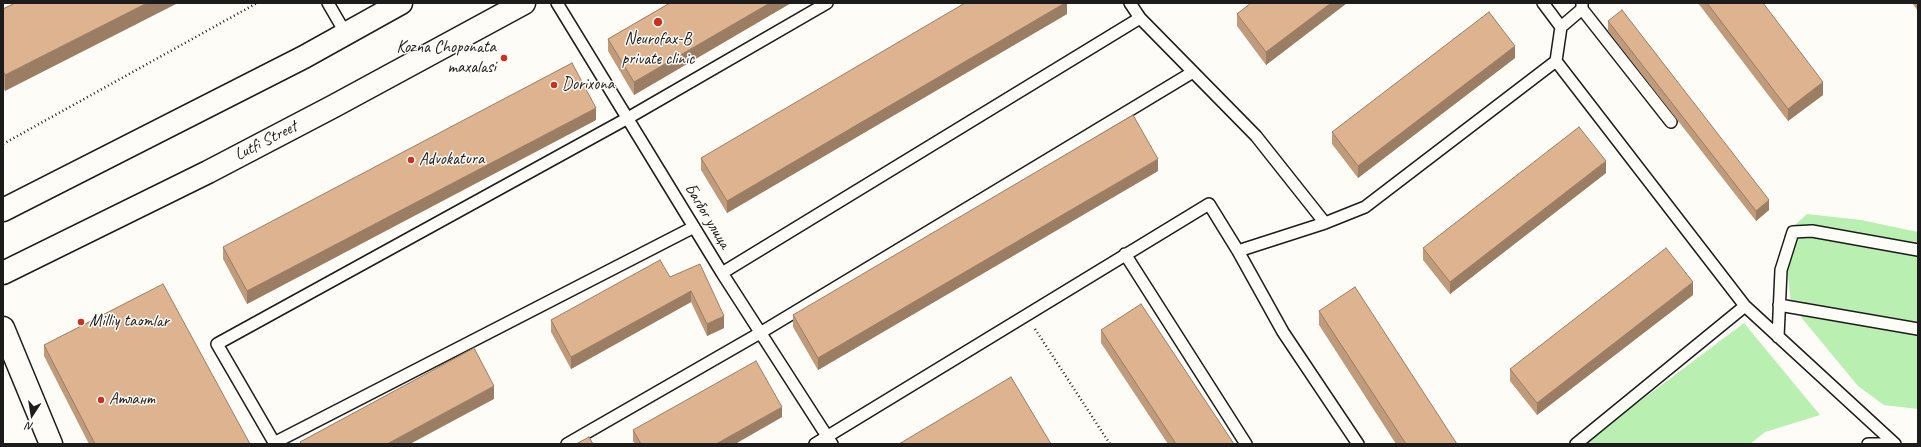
<!DOCTYPE html>
<meta charset="utf-8">
<style>
body{margin:0}
#map{position:relative;width:1921px;height:447px;overflow:hidden;background:#fdfcf7;font-family:Caveat,sans-serif}
canvas{display:block}
.frame{position:absolute;inset:0;border:4px solid #1c1c1c;pointer-events:none}
.north{position:absolute;left:12px;top:395px;width:40px;height:40px;-webkit-text-stroke:3px #fdfcf7;paint-order:stroke;rotate:192deg;font-size:11px;font-weight:700;line-height:16px;text-align:center;color:#1c1c1c}
.north::after{content:'';display:block;margin:auto;width:14px;height:18px;background:#1c1c1c;clip-path:polygon(50% 0,100% 100%,50% 72%,0 100%)}
</style>
<div id="map">
<canvas width="1921" height="447"></canvas>
<div class="frame"></div>
<div class="north">N</div>
</div>
<script>
const g = document.querySelector('canvas').getContext('2d');
g.lineJoin = 'round';
function paint(path, color) { g.fillStyle = color; g.fill(path, 'evenodd'); }
const poly = rows => new Path2D(rows.map(r => 'M' + r).join(''));
function strokePath(path, color, width, dash) { g.strokeStyle = color; g.lineWidth = width; g.lineCap = dash ? 'butt' : 'round'; g.setLineDash(dash || []); g.stroke(path); }
function drawText(font, color, halo, rows, align = 'center') {
  g.font = font + ' Caveat,sans-serif'; g.lineWidth = 3; g.setLineDash([]); g.textBaseline = 'middle'; g.strokeStyle = halo; g.fillStyle = color; for (const [text, x, y, turn = 0] of rows) {
    g.save(); g.translate(x, y); g.rotate((+turn || 0) * Math.PI / 180); g.textAlign = isNaN(turn) ? turn : align; if (halo) g.strokeText(text, 0, 0); g.fillText(text, 0, 0); g.restore();
  }
}
const green = poly([
 [1807,214,1861,220,1918,232,1918,409,1884,405,1858,386,1791,305,1784,235],
 [1744,323,1820,415,1765,432,1750,444,1583,444]
]);
const path = poly([
 [3,144,257,3],
 [1035,329,1110,444]
]);
const lane = poly([
 [328,3,346,34],
 [557,3,722,273,832,444],
 [1130,3,1140,18,1256,136,1325,223],
 [1543,3,1561,27,1556,61,1745,306,1895,444],
 [1582,9,1671,122],
 [1561,27,1582,9,1582,3],
 [1238,251,1283,332,1358,444],
 [1125,254,1246,444],
 [722,273,1140,18],
 [1779,305,1918,329],
 [1778,337,1781,270,1793,232,1812,231,1918,250],
 [274,443,694,227],
 [275,444,217,344,628,118,827,3],
 [567,444,760,333,1193,72],
 [815,444,1209,204,1238,251,1325,223,1365,207,1556,61],
 [1576,444,1745,306],
 [1868,444,1885,444]
]);
const street = poly([
 [3,328,51,444]
]);
const primary = poly([
 [3,210,304,57,401,3],
 [3,273,208,172,334,106,524,3]
]);
const wall = poly([
 [15,3,5,91,3,87,3,9],
 [670,3,791,3,634,95,608,51,608,39],
 [1067,3,1067,14,727,213,701,170,701,158],
 [1251,3,1347,3,1266,65,1237,26,1237,14],
 [1698,3,1763,3,1823,95,1788,121],
 [1912,3,1918,3,1918,11],
 [1608,21,1769,210,1756,221,1608,31],
 [1515,58,1358,178,1332,144,1332,132],
 [596,120,247,304,223,259,223,247],
 [1158,171,818,370,793,327,793,315],
 [1606,173,1450,294,1423,260,1423,248],
 [700,264,724,328,707,336,691,302,571,369,551,332,551,320,670,277],
 [1693,295,1537,415,1510,381,1510,369],
 [1319,311,1457,444,1396,444,1319,325],
 [1101,330,1234,444,1168,444,1101,343],
 [44,345,250,444,89,444,44,356],
 [782,417,735,444,635,444,633,441,633,430]
]);
const shadedWall = poly([
 [147,3,178,3,5,91,5,75],
 [770,3,791,3,634,95,634,82],
 [1065,3,1067,3,1067,14,727,213,727,201],
 [1331,3,1347,3,1266,65,1266,52],
 [1515,46,1515,58,1358,178,1358,166],
 [1823,82,1823,95,1788,121,1788,109],
 [596,108,596,120,247,304,247,291],
 [1158,159,1158,171,818,370,818,358],
 [1606,161,1606,173,1450,294,1450,282],
 [1769,200,1769,210,1756,221,1756,211],
 [1693,282,1693,295,1537,415,1537,403],
 [691,291,691,302,571,369,571,357],
 [724,316,724,328,707,336,707,324],
 [494,386,494,399,410,444,387,444],
 [782,407,782,417,735,444,716,444]
]);
const building = poly([
 [15,3,147,3,5,75,3,71,3,9,15,3],
 [670,3,770,3,634,82,608,39,670,3],
 [965,3,1065,3,727,201,701,158,965,3],
 [1251,3,1331,3,1266,52,1237,14,1251,3],
 [1707,3,1763,3,1823,82,1788,109,1707,3],
 [1622,10,1769,200,1756,211,1608,21,1622,10],
 [1489,12,1515,46,1358,166,1332,132,1489,12],
 [572,63,596,108,247,291,223,247,572,63],
 [1133,115,1158,159,818,358,793,315,1133,115],
 [1579,127,1606,161,1450,282,1423,248,1579,127],
 [1666,248,1693,282,1537,403,1510,369,1666,248],
 [660,260,670,277,700,264,724,316,707,324,691,291,571,357,551,320,660,260],
 [163,284,250,444,95,444,44,345,163,284],
 [1355,287,1457,444,1406,444,1319,311,1355,287],
 [1141,304,1234,444,1176,444,1101,330,1141,304],
 [474,348,494,386,387,444,301,444,300,442,474,348],
 [756,361,782,407,716,444,641,444,633,430,756,361],
 [1011,377,1051,444,899,444,1011,377],
 [589,437,593,444,576,444,589,437]
]);
const markers = [
 [658,22,5,"#c8321e"],
 [504,58,4,"#c8321e"],
 [554,85,4,"#c8321e"],
 [411,160,4,"#c8321e"],
 [81,322,4,"#c8321e"],
 [101,400,4,"#c8321e"]
];
const poiNames = [
 ["Neurofax-B",658,40,"center"],
 ["private clinic",658,60,"center"],
 ["Kozna Choponata",496,48,"right"],
 ["maxalasi",496,68,"right"],
 ["Dorixona",562,85],
 ["Advokatura",419,160],
 ["Milliy taomlar",89,322],
 ["Атлант",109,400]
];
const streetNames = [
 ["Lutfi Street",266,141,-27],
 ["Багбог улица",707,216,59]
];
paint(green, '#b9efb1');
strokePath(lane, '#1c1c1c', 14);
strokePath(street, '#1c1c1c', 25);
strokePath(primary, '#1c1c1c', 25);
strokePath(path, '#1c1c1c', 2.5, [1, 3]);
strokePath(lane, '#fdfcf7', 11);
strokePath(street, '#fdfcf7', 22);
strokePath(primary, '#fdfcf7', 22);
paint(wall, '#bf9a7b');
paint(shadedWall, '#9b7d64');
paint(building, '#deb38f');
strokePath(building, '#9b7d64', 1);
for (const [x, y, r, color] of markers) { const dot = new Path2D(); dot.arc(x, y, r, 0, 2 * Math.PI); g.fillStyle = color; g.fill(dot); strokePath(dot, '#fdfcf7', 1.5); }
drawText('17px', '#1c1c1c', '#fdfcf7', poiNames, 'left');
drawText('17px', '#1c1c1c', '#fdfcf7', streetNames);
</script>
